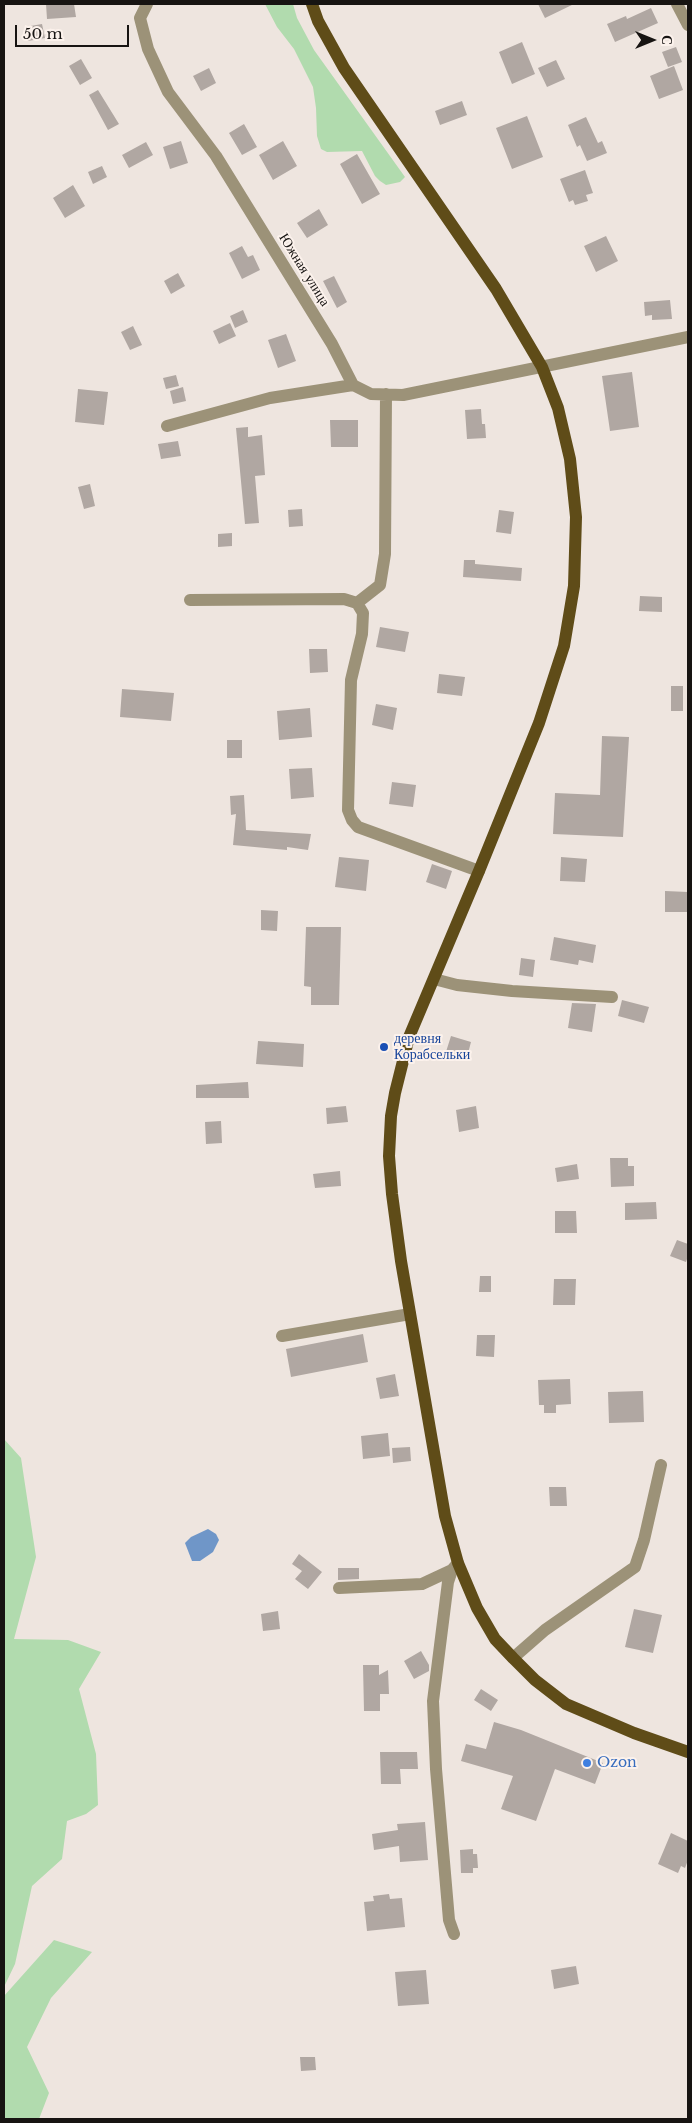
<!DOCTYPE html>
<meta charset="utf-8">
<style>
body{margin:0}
#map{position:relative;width:692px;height:2123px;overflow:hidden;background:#eee5df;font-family:"Libre Baskerville",serif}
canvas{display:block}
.frame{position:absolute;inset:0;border:5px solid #171412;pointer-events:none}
.north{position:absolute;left:627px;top:15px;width:50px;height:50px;-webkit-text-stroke:4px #fcf2ec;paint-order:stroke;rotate:90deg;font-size:14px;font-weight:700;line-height:20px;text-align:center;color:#171412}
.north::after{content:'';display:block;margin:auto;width:18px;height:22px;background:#171412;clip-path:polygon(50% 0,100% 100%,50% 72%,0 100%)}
.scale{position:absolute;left:15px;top:25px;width:114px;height:22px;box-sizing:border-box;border:2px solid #171412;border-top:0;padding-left:6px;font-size:15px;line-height:18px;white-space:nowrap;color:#171412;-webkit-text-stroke:4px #fcf2ec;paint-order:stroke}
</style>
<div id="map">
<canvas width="692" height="2123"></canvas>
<div class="frame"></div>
<div class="north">С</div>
<div class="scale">50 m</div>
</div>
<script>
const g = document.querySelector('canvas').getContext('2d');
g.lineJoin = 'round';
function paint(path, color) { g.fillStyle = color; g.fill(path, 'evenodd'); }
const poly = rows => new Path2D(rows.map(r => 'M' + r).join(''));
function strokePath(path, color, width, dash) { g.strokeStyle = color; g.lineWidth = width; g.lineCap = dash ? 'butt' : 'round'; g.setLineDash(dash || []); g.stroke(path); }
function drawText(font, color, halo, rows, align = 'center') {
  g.font = font + ' "Libre Baskerville",serif'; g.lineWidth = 4; g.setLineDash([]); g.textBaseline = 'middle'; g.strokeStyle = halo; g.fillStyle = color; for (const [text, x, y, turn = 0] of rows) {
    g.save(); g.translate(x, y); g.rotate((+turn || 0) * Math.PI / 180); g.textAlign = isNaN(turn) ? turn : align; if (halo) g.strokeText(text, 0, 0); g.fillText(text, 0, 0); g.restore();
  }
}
const green = poly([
 [265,4,293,4,297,18,314,50,405,177,400,182,386,185,380,181,375,176,362,151,327,152,321,149,317,136,316,108,313,87,294,49,277,27],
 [4,1439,21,1458,36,1557,14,1639,68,1640,101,1652,79,1689,96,1754,98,1805,86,1814,67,1821,62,1859,32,1886,15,1964,4,1987],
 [54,1940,92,1952,51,1998,27,2047,49,2093,39,2119,4,2119,4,1996]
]);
const water = poly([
 [208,1529,216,1534,219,1540,213,1552,200,1561,192,1561,185,1543,191,1537]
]);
const building = poly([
 [46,4,74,4,76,17,47,19],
 [538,4,574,4,545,18],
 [651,8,658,23,615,42,607,24,626,16,627,19],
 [42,24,45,38,28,41,25,27],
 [522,42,535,74,512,84,499,52],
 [676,47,682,62,668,67,662,52],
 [81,59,92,78,80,85,69,66],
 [556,60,565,79,547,87,538,68],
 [674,66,683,90,659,99,650,76],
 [209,68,216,83,201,91,193,76],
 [98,90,119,124,108,130,89,95],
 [462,101,467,115,440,125,435,111],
 [527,116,543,157,512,169,496,128],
 [586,117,598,143,602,141,607,153,587,161,580,145,577,147,568,125],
 [244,124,257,147,242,155,229,133],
 [181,141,188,163,170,169,163,147],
 [283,141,297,166,273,180,259,155],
 [146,142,153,155,129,168,122,155],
 [357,154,380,194,362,204,340,164],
 [102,166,107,177,93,184,88,172],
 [585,170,593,193,586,195,588,201,575,205,573,200,569,202,560,179],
 [73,185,85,206,65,218,53,198],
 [319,209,328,225,307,238,297,223],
 [606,236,618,261,596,272,584,246],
 [242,246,248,257,253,255,260,270,242,279,229,253],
 [178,273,185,286,171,294,164,281],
 [334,276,347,302,337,308,323,281],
 [670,300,672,319,652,320,652,315,645,316,644,302],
 [243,310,248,322,235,328,230,316],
 [230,323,236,336,219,344,213,331],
 [133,326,142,345,130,350,121,332],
 [286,334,296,361,278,368,268,340],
 [632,372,639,427,610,431,602,376],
 [176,375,179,386,166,389,163,378],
 [183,387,186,401,173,404,170,391],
 [78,389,108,392,104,425,75,422],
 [481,409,482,424,485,424,486,438,467,439,465,410],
 [330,420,358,420,358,447,331,447],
 [248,427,248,437,262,435,265,475,255,476,259,523,245,524,236,428],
 [178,441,181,456,161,459,158,444],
 [90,484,95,506,84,509,78,487],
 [302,509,303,526,289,527,288,510],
 [499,510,514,512,511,534,496,532],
 [232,533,232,546,218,547,218,534],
 [464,560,475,560,475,564,522,568,521,581,463,577],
 [640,596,662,597,662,612,639,611],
 [380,627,409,632,405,652,376,647],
 [309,649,327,649,328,672,310,673],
 [439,674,465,677,462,696,437,693],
 [671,686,683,686,683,711,671,711],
 [122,689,174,693,171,721,120,717],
 [376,704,397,708,393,730,372,725],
 [310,708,312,737,279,740,277,711],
 [602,736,629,737,623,837,553,834,555,793,600,795],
 [227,740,242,740,242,758,227,758],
 [312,768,314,797,291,799,289,769],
 [392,782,416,785,413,807,389,804],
 [244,795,246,830,311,834,308,850,287,847,287,850,233,845,236,814,231,815,230,796],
 [339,857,369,860,366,891,335,887],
 [561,857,587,859,585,882,560,881],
 [432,864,452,871,446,889,426,882],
 [665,891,688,892,688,912,665,912],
 [261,910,278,911,277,931,261,930],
 [306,927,341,927,339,1005,311,1005,311,987,304,986],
 [554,937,596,945,593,963,579,960,578,965,550,960],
 [521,958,535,960,533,977,519,975],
 [622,1000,649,1007,644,1023,618,1016],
 [572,1003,596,1004,592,1032,568,1028],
 [451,1036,471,1042,466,1061,445,1055],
 [258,1041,304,1044,303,1067,256,1064],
 [248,1082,249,1098,196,1098,196,1085],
 [346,1106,348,1122,327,1124,326,1108],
 [476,1106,479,1128,459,1132,456,1110],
 [221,1121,222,1143,206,1144,205,1122],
 [610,1158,628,1158,628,1166,634,1166,634,1186,611,1187],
 [577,1164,579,1179,557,1182,555,1168],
 [340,1171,341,1186,315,1188,313,1174],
 [656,1202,657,1219,625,1220,625,1203],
 [555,1211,576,1211,577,1233,555,1233],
 [677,1240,688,1244,688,1256,686,1262,670,1256],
 [480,1276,491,1276,491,1292,479,1292],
 [554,1279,576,1279,575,1305,553,1305],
 [363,1334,368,1362,291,1377,286,1349],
 [477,1335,495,1335,494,1357,476,1356],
 [395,1374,399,1396,380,1399,376,1378],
 [570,1379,571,1404,556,1405,556,1413,544,1413,544,1405,539,1405,538,1380],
 [643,1391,644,1422,609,1423,608,1392],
 [388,1433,390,1456,363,1459,361,1436],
 [410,1447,411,1461,393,1463,392,1448],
 [549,1487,566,1487,567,1506,550,1506],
 [299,1554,322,1572,308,1589,295,1579,302,1571,292,1564],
 [338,1568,359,1568,359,1579,338,1580],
 [634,1609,662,1615,653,1653,625,1647],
 [278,1611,280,1629,263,1631,261,1614],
 [421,1651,429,1665,429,1671,414,1679,404,1661],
 [363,1665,379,1665,379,1675,388,1670,389,1694,380,1694,380,1711,364,1711],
 [481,1689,498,1700,491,1711,474,1700],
 [494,1722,521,1730,603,1763,595,1784,555,1769,536,1821,501,1809,513,1776,461,1761,466,1744,486,1749],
 [380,1752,417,1752,418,1769,400,1769,401,1784,381,1784],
 [425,1822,428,1860,400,1862,399,1846,374,1850,372,1834,398,1830,397,1824],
 [671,1833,688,1841,688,1860,685,1868,681,1866,678,1873,658,1864],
 [473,1849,473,1854,477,1854,478,1868,473,1868,473,1873,461,1873,460,1850],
 [389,1894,390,1899,402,1898,405,1927,367,1931,364,1902,374,1901,373,1896],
 [576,1966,579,1984,554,1989,551,1970],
 [426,1970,429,2004,398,2006,395,1972],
 [300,2057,315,2057,316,2070,301,2071]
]);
const minor = poly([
 [147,4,140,18,148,49,168,92,216,156,332,344,353,385,371,394,403,395,688,337],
 [677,4,688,25],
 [167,426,270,398,353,385],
 [190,600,344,599,357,603,363,613,362,634,351,680,348,810,352,820,358,827,479,871],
 [357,603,380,585,385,554,386,394],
 [434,979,457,985,512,991,612,997],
 [282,1336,410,1314],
 [339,1588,422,1584,452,1570],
 [513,1658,545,1630,635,1567,644,1540,661,1465],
 [454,1934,449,1920,436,1769,433,1701,448,1582,452,1570,458,1563]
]);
const major = poly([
 [312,4,318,21,344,68,496,289,542,367,558,408,570,459,576,517,574,586,564,646,539,723,479,871,409,1037,395,1093,391,1116,389,1156,392,1194,401,1261,445,1516,458,1563,477,1608,495,1639,513,1658,535,1680,566,1704,634,1733,688,1752]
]);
const markers = [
 [384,1047,5,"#1a4fb4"],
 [587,1763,5,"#3f7fe0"]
];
const streetNames = [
 ["Южная улица",304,270,58]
];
const transitNames = [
 ["деревня",394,1039],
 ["Корабсельки",394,1055]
];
const shopNames = [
 ["Ozon",597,1763]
];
paint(green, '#b1dbae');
paint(water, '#6f96c8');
paint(building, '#b0a7a2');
strokePath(minor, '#9c9278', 12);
strokePath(major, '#5f4c18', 12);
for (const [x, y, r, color] of markers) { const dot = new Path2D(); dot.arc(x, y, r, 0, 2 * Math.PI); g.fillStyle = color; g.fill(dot); strokePath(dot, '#fcf2ec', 2); }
drawText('14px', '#171412', '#fcf2ec', streetNames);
drawText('14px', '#164399', '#fcf2ec', transitNames, 'left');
drawText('14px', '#366cbe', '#fcf2ec', shopNames, 'left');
</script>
